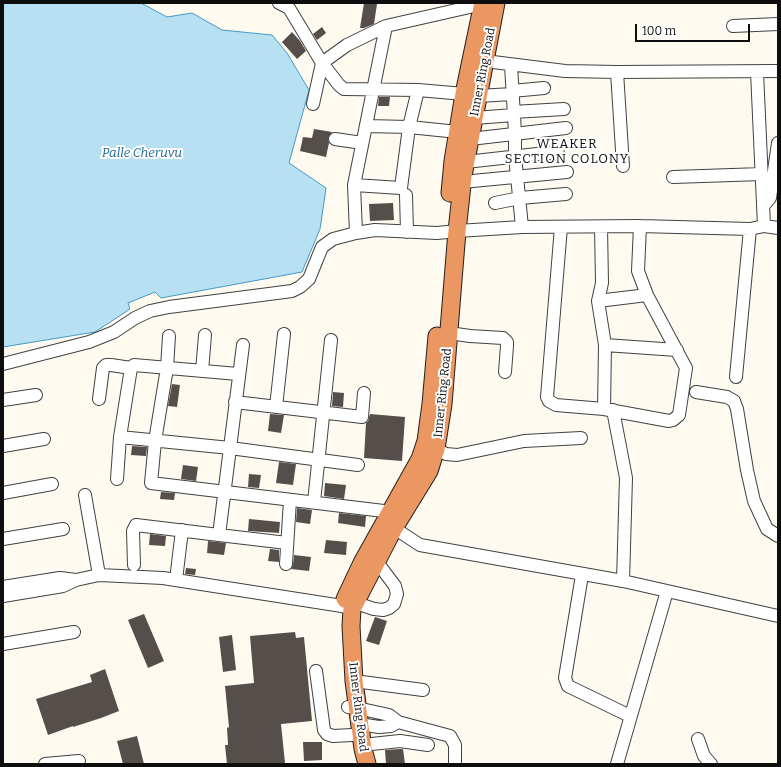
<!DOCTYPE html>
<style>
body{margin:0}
#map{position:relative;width:781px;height:767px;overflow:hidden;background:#fefaef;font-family:Bitter,serif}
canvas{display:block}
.frame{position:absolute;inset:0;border:4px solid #0e0e0e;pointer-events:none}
.scale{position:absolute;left:635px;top:24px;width:115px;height:18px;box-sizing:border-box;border:2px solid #0e0e0e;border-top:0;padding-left:5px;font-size:12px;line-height:14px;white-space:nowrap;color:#0e0e0e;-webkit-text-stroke:3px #fff;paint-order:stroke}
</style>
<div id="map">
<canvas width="781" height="767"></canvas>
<div class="frame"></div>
<div class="scale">100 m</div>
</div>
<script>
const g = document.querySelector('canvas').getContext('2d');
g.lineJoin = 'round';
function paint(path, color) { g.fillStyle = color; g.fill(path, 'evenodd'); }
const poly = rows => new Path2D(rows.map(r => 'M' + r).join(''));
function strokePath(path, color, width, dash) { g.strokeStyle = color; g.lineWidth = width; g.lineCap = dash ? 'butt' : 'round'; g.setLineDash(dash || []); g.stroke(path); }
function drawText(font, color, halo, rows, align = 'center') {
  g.font = font + ' Bitter,serif'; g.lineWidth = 4; g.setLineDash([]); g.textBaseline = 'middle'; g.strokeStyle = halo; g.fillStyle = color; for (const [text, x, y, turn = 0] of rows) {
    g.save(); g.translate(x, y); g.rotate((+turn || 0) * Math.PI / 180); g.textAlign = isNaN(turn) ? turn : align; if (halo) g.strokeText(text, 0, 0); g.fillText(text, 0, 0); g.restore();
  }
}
const water = poly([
 [3,3,141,3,167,17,192,13,222,30,272,35,287,53,309,90,289,163,326,188,320,229,302,272,161,298,155,292,128,303,130,309,95,332,3,347,3,3]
]);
const building = poly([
 [364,3,377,4,374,24,364,28,360,28],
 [322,27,326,33,317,40,313,34],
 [292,32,300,41,306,51,297,59,282,42],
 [379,97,390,97,389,106,378,106],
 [314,129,332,132,328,138,329,143,326,157,300,151,303,137,312,138],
 [393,203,394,220,370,221,369,204],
 [172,384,180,385,177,407,168,406],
 [333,392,344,393,343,407,332,406],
 [270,414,284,415,281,433,268,431],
 [370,414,405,417,402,461,364,458,366,423,368,421],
 [132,446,147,447,146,456,131,455],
 [279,462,296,464,293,485,276,483],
 [183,465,198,467,196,481,181,479],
 [249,474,261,475,259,488,248,487],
 [325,483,346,485,344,499,324,496],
 [161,492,175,493,174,500,160,499],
 [297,508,312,510,310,524,296,522],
 [339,513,366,516,365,527,338,523],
 [249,519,280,522,279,533,248,531],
 [150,534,166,536,165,546,149,545],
 [326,540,347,542,346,555,324,553],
 [208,541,226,543,224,555,207,553],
 [270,549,279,550,279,562,268,561],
 [294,555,311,557,309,571,291,569,293,565],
 [186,568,196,569,195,575,185,574],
 [144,614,164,661,148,668,128,620],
 [375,617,387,621,379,645,366,641],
 [295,632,296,638,304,637,312,721,281,724,285,763,227,764,225,745,228,745,227,728,229,727,225,686,254,683,250,636],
 [232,635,236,670,223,672,219,637],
 [105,669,119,711,101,718,73,727,73,726,48,735,36,699,92,682,90,675],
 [137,736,144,764,123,764,117,741],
 [303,742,322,742,322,760,304,761],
 [400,749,403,749,405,764,386,764,385,750]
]);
const minor = poly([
 [279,3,289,8,322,63,339,85,344,89,418,90,464,94],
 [386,26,354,185,401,188,409,127,418,90],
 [733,26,778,24],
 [485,61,565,71,617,72,778,71],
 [511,65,515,133,515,156,522,227],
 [617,72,623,166],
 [757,72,764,226],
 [512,91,544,88],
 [478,96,512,94],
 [313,104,322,63,347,45,386,26,483,4],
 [513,112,564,109],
 [474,118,514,115],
 [366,126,409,127,458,132],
 [335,139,362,143],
 [470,139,566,128],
 [466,162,546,153,558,153],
 [673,177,762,174],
 [462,182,567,172],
 [354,185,356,233],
 [406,195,407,232],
 [495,203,520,198,566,194],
 [764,205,770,198,778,143],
 [561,227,547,397,549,401,556,405,604,409,669,421,673,420,679,415,686,368,647,295,638,271,640,226],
 [601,227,602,283,598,301,605,345,604,409],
 [598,301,647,295],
 [449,333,470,336,503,338,507,342,507,346,505,372],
 [169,336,167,368,155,441,151,483,392,512,394,528,420,545,623,581,778,616],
 [605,345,677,350],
 [3,364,89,342,114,332,135,318,150,311,169,307,292,291,300,287,309,279,322,247,333,239,356,233,375,230,437,233,457,231,522,227,640,226,750,229,764,226,778,228],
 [202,371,205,335],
 [736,377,750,229],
 [696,392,727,397,734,401,737,409,747,470,754,501,767,529,778,536],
 [99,399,103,368,106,365,111,365,131,368],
 [3,400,36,395],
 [235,402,362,417,364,393],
 [276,407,284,334],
 [613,410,626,478,623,581],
 [120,437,131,368,134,365,238,374],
 [3,446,44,439],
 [436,449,446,454,457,455,524,441,581,438],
 [117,479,120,437,230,448,358,465],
 [3,493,52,484],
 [85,495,99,575],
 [314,502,331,340],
 [219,535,287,543],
 [3,539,63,529],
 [286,564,290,500],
 [134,565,133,531,136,525,219,535,243,345],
 [582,575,565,678,568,686,630,716],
 [176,580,182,530],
 [3,587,60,578,76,580],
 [3,596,63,586,76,580,99,575,163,578,342,606,352,609],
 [356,603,374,609,383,610,389,608,394,604,397,594,395,586,377,562],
 [3,644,74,632],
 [316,671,324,730,327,734,333,736,352,735],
 [354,681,423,690],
 [348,707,357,708,389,715,398,722,450,736,455,745,455,764],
 [359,724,379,727,391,726,398,722],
 [698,739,704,756,711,764],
 [362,745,400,741,428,745],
 [45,764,79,761],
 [617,764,667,591]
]);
const highway = poly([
 [450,193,453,161,464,94,483,3],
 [345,599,362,563,420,459,426,441,431,404,437,336],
 [367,764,363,749,354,681,351,626,352,609,394,528,429,471,436,449,443,404,457,231,463,176,496,3]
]);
const streetNames = [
 ["Inner Ring Road",483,72,-79],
 ["Inner Ring Road",443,393,-84],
 ["Inner Ring Road",358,707,83]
];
const neighbourhoodNames = [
 ["WEAKER",567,144],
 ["SECTION COLONY",567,159]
];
const waterNames = [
 ["Palle Cheruvu",142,153]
];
paint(water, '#b7e0f2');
strokePath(water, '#4399c4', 1);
paint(building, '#564e4b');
strokePath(minor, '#414141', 14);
strokePath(highway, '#1f1f1f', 19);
strokePath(minor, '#fff', 12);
strokePath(highway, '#ea9761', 17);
drawText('12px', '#0e0e0e', '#fff', streetNames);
g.letterSpacing = '1px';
drawText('13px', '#0e0e0e', '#fff', neighbourhoodNames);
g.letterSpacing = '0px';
drawText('italic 13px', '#1f6b97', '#fff', waterNames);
</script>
